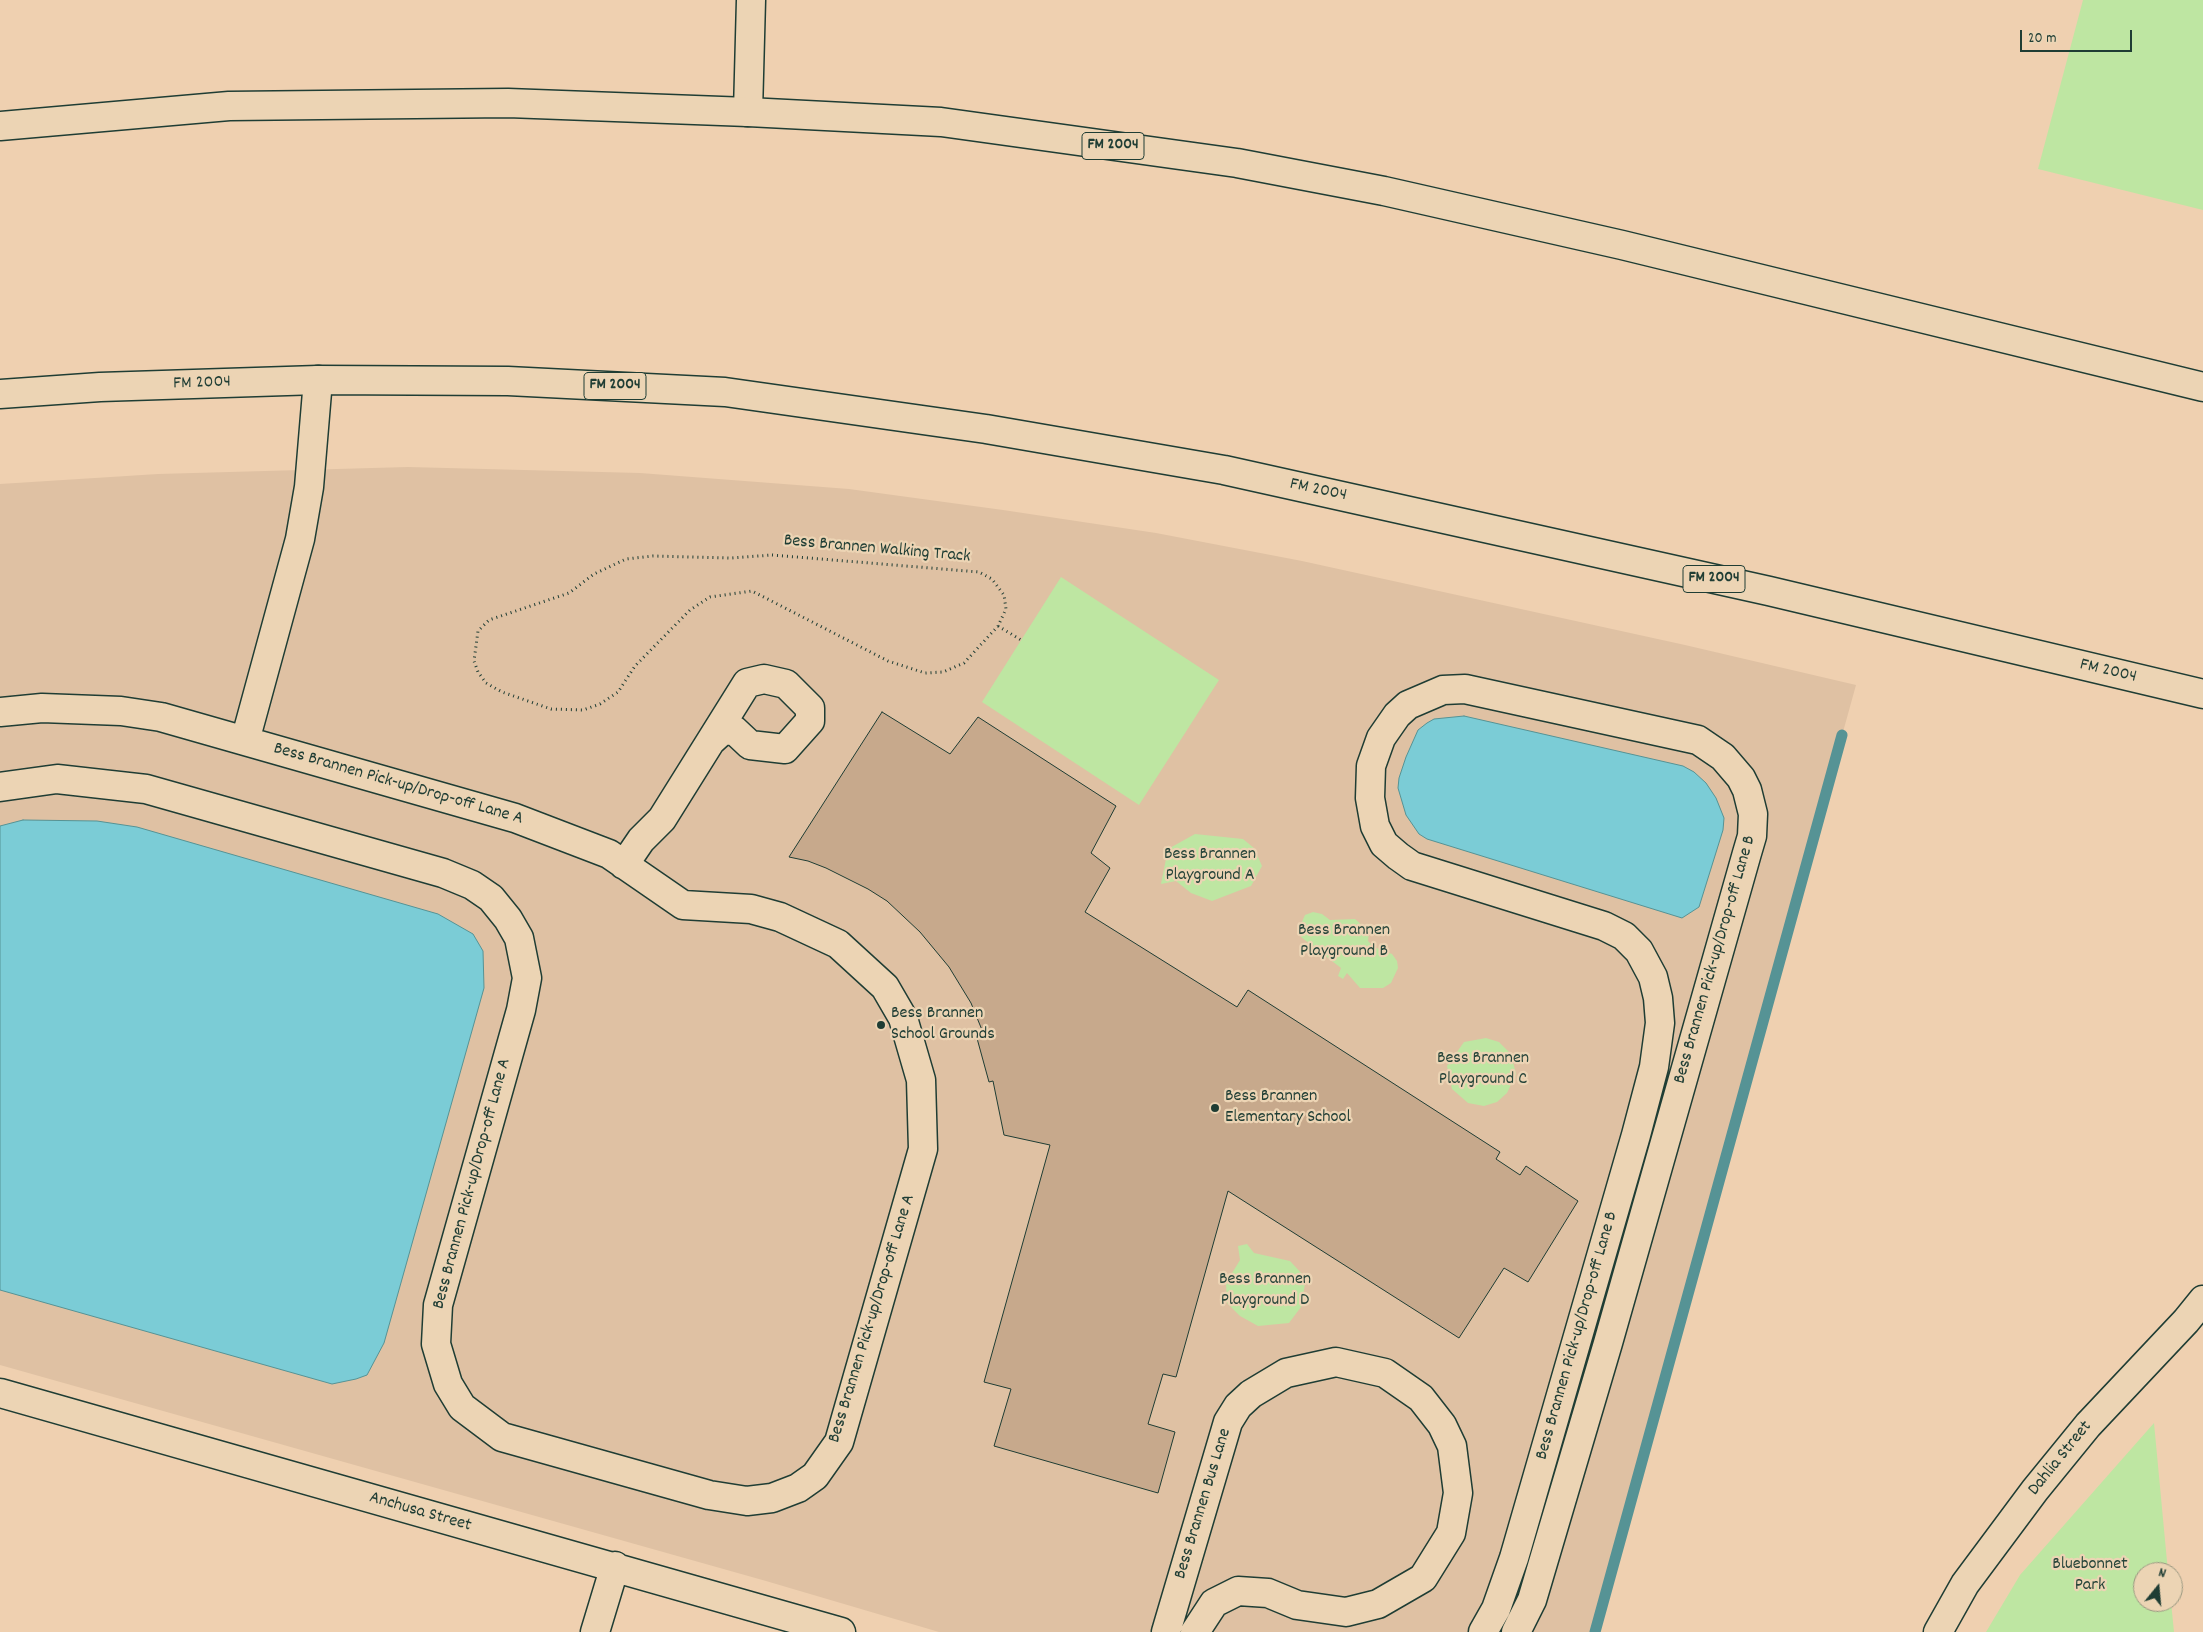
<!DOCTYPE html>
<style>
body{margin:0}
#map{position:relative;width:2203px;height:1632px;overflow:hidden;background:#efd0b0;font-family:Dekko,sans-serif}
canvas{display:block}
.north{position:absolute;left:2133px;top:1562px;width:50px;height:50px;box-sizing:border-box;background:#ecd4b4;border:1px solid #9a9881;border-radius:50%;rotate:17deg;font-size:14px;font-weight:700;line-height:20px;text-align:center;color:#1f3d34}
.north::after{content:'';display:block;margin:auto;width:18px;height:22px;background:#1f3d34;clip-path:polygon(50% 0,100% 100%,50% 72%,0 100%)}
.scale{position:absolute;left:2020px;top:30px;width:112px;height:22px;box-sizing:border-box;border:2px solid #1f3d34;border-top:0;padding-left:6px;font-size:15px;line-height:18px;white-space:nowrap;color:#1f3d34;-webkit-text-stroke:4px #ecd4b4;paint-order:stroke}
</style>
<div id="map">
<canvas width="2203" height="1632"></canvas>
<div class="north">N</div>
<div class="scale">20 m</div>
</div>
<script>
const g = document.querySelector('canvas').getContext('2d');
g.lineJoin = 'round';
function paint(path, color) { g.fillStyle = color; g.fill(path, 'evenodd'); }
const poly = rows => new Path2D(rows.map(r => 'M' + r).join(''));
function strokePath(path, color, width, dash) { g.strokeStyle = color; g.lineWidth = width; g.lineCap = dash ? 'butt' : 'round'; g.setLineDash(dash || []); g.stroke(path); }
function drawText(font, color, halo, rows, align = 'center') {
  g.font = font + ' Dekko,sans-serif'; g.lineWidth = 4.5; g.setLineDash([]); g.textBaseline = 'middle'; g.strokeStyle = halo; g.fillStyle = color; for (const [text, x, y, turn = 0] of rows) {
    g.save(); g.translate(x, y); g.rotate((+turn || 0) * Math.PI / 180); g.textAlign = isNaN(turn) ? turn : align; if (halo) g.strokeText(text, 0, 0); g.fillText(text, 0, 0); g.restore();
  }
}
const built = poly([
 [408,467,640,473,849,489,1003,510,1156,533,1302,561,1685,645,1856,685,1594,1632,939,1632,766,1581,0,1365,0,484,158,474]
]);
const green = poly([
 [2083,0,2203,0,2203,210,2038,169],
 [1061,577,1219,680,1139,805,982,702],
 [1195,834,1243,839,1254,848,1262,866,1251,886,1212,901,1191,893,1176,881,1161,884,1168,849],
 [1313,912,1322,914,1330,920,1355,919,1369,931,1368,941,1374,947,1392,954,1397,961,1398,968,1391,983,1383,988,1360,988,1347,973,1343,979,1338,976,1341,968,1301,937,1299,929,1305,915],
 [1486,1038,1499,1042,1511,1054,1516,1074,1507,1093,1497,1102,1484,1106,1468,1103,1452,1089,1447,1066,1464,1042],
 [1247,1244,1254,1253,1290,1261,1306,1278,1301,1307,1289,1323,1258,1326,1240,1316,1227,1303,1226,1283,1240,1260,1238,1246],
 [2154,1423,2168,1572,2143,1572,2143,1602,2171,1602,2174,1632,1986,1632,2020,1575]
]);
const water = poly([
 [1464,716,1683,766,1694,772,1706,783,1716,798,1724,818,1723,830,1699,907,1682,918,1427,839,1419,834,1406,815,1398,788,1399,778,1406,757,1418,730,1427,723,1434,719,1464,716],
 [23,820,97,821,137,827,438,914,473,934,483,951,484,988,384,1343,367,1375,356,1379,332,1384,0,1290,0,826,23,820]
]);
const stream = poly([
 [1595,1632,1842,735]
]);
const building = poly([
 [882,712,950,754,978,717,1116,806,1091,853,1110,868,1085,912,1237,1007,1248,990,1500,1152,1496,1159,1520,1175,1526,1166,1578,1201,1528,1282,1504,1268,1459,1338,1228,1191,1176,1377,1163,1374,1148,1424,1175,1432,1158,1493,994,1446,1011,1389,984,1382,1050,1145,1004,1135,993,1081,989,1082,975,1031,982,1030,971,1003,949,967,920,932,887,901,868,889,826,868,808,861,789,857,882,712]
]);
const path = poly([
 [772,555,979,572,992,579,1004,595,1006,609,998,626,964,663,943,672,925,673,888,661,752,591,710,597,690,610,635,666,618,692,600,704,583,710,551,709,502,692,486,683,478,672,474,661,478,631,489,620,569,593,594,574,626,559,653,556,731,558,772,555],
 [998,626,1021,640]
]);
const minor = poly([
 [748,112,751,0],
 [0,712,42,708,121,711,161,717,515,818,609,854,683,905,751,909,780,917,838,944,885,987,903,1018,921,1080,923,1149,839,1442,815,1476,798,1488,772,1498,747,1501,709,1495,502,1437,462,1407,448,1384,436,1344,438,1305,521,1010,527,978,519,938,508,919,491,898,472,885,443,873,146,789,57,779,0,787],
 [245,741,300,539,309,487,318,380],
 [624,865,641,840,662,819,747,683,764,679,786,684,810,708,810,721,785,749,750,745,734,730,722,731,711,741],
 [0,1393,841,1632],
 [595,1632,615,1566],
 [1166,1632,1228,1422,1238,1406,1251,1394,1286,1373,1336,1362,1385,1373,1421,1398,1442,1425,1452,1446,1458,1493,1451,1533,1423,1578,1378,1604,1346,1612,1297,1605,1268,1593,1238,1591,1214,1603,1195,1632],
 [1483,1632,1496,1609,1514,1558,1636,1135,1654,1067,1660,1023,1658,998,1653,977,1639,951,1624,936,1604,926,1412,866,1398,856,1384,844,1375,826,1370,798,1371,766,1381,738,1397,715,1408,705,1443,690,1465,689,1698,740,1723,757,1741,778,1747,790,1753,814,1752,836,1747,853,1608,1343,1532,1600,1516,1632],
 [1938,1632,1965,1584,2035,1490,2088,1425,2186,1321,2203,1300]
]);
const major = poly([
 [0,126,229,106,508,103,748,112,941,122,1237,163,1384,191,1622,245,2203,387],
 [0,394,100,387,318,380,508,381,725,392,986,429,1224,470,1769,591,2203,694]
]);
const markers = [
 [881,1025,5,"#1f3d34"],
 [1215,1108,5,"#1f3d34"]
];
const shields = [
 [1113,146,62],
 [615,386,62],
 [1714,579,62]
];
const shieldNames = [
 ["FM 2004",1113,146],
 ["FM 2004",615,386],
 ["FM 2004",1714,579]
];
const streetNames = [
 ["FM 2004",202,384,-2],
 ["FM 2004",1318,491,12],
 ["Bess Brannen Walking Track",877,550,5],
 ["FM 2004",2108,672,13],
 ["Bess Brannen Pick-up/Drop-off Lane A",398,785,16],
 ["Bess Brannen Pick-up/Drop-off Lane B",1716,960,-74],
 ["Bess Brannen Pick-up/Drop-off Lane A",473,1184,-75],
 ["Bess Brannen Pick-up/Drop-off Lane A",873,1319,-73],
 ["Bess Brannen Pick-up/Drop-off Lane B",1578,1336,-74],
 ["Dahlia Street",2061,1459,-51],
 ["Bess Brannen Bus Lane",1204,1504,-73],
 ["Anchusa Street",420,1513,16]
];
const parkNames = [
 ["Bess Brannen",1210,856],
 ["Playground A",1210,877],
 ["Bess Brannen",1344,932],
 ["Playground B",1344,953],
 ["Bess Brannen",1483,1060],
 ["Playground C",1483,1081],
 ["Bess Brannen",1265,1281],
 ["Playground D",1265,1302],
 ["Bluebonnet",2090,1566],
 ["Park",2090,1587]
];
const poiNames = [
 ["Bess Brannen",891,1015],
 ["School Grounds",891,1036],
 ["Bess Brannen",1225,1098],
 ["Elementary School",1225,1119]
];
paint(built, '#dfc1a3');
paint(green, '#bee6a2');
paint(water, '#7bccd6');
strokePath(water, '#569395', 1);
strokePath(stream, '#569395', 11);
paint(building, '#c7a98c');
strokePath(building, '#1f3d34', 1);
strokePath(minor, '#1f3d34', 31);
strokePath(major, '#1f3d34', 31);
strokePath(path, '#1f3d34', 3, [1, 4]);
strokePath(minor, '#ecd4b4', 28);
strokePath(major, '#ecd4b4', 28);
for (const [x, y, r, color] of markers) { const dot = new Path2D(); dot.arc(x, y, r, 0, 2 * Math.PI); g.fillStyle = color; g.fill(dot); strokePath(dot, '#ecd4b4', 2); }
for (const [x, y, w] of shields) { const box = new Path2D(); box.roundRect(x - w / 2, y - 13.5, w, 27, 4); g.fillStyle = '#ecd4b4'; g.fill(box); strokePath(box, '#1f3d34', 1); }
drawText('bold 16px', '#1f3d34', null, shieldNames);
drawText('18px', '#1f3d34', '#ecd4b4', streetNames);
drawText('18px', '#27453a', '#ecd4b4', parkNames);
drawText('18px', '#1f3d34', '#ecd4b4', poiNames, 'left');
</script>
